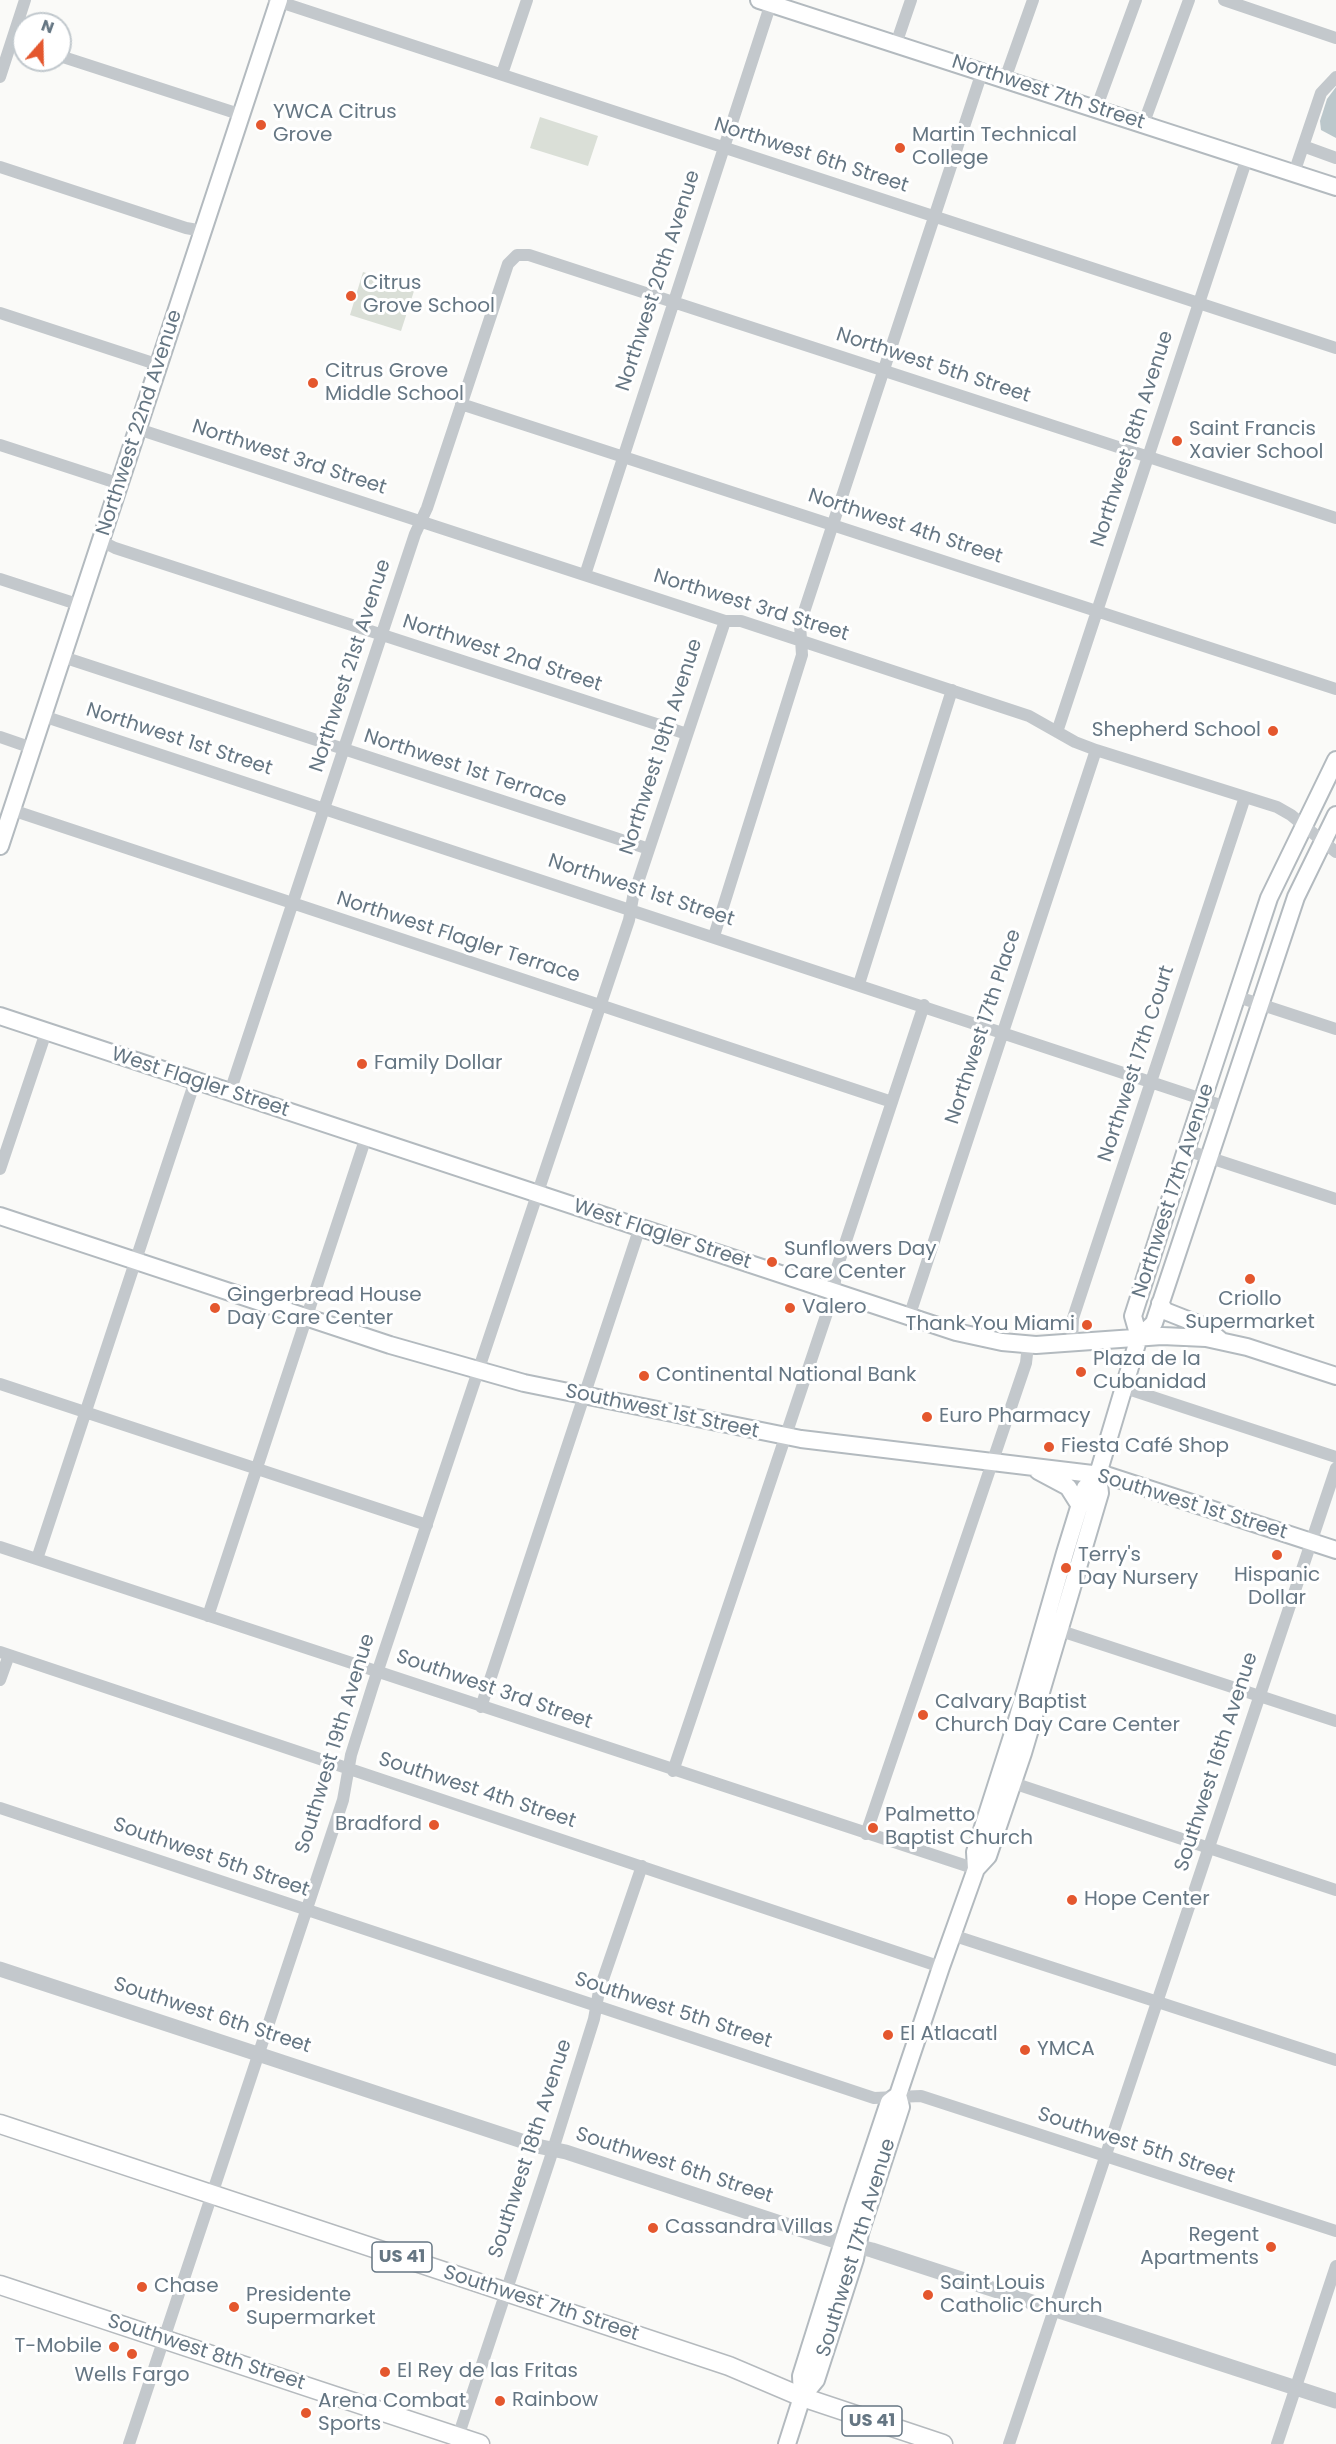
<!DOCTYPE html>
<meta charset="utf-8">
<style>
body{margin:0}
#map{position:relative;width:1336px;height:2444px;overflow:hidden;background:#fafaf8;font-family:Poppins,sans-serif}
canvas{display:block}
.north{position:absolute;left:12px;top:12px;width:60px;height:60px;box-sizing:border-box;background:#fff;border:2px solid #c1c8cd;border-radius:50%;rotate:20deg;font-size:16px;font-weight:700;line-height:24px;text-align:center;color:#657683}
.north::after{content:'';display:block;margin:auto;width:21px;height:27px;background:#e4572e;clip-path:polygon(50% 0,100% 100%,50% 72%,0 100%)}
</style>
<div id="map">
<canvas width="1336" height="2444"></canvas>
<div class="north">N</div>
</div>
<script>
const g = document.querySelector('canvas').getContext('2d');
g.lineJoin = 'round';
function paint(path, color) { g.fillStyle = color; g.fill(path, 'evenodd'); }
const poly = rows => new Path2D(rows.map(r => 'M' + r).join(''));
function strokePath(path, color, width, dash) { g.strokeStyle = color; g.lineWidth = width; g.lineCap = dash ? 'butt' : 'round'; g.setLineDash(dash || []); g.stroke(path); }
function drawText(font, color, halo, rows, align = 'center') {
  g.font = font + ' Poppins,sans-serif'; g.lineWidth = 6; g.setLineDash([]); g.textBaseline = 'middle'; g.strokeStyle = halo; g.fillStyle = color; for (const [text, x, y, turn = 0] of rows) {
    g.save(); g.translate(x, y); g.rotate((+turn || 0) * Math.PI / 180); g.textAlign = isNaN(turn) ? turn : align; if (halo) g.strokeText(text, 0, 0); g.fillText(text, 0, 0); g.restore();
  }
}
const green = poly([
 [540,117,598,136,588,166,530,148],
 [363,272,415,288,401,331,350,315]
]);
const water = poly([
 [1336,87,1336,138,1321,130,1320,121,1327,99]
]);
const minor = poly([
 [274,0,1336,348],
 [1224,0,1336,38],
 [896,44,911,0],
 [60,56,242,115],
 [502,74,527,0],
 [0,77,25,0],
 [1005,79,1033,0],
 [1096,109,1136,0],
 [1143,125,1189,0],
 [1303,146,1336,158],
 [0,167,186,228,203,231],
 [1294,173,1321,93,1336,77],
 [0,313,159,365],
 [461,404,1336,689],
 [138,429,725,621,741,621,1029,716,1075,742,1096,750,1277,807,1291,815,1336,852],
 [0,445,120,484],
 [101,541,115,548,687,734],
 [585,575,772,0],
 [0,579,80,605],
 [63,657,649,849],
 [43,716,1226,1107],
 [1057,732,1247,158],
 [0,737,32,748],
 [12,810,892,1102],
 [714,936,802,655,800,624,982,72],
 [859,984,952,690],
 [1238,997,1336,1029],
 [230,1092,415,534,427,508,508,264,517,255,529,255,1336,518],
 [1186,1150,1336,1199],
 [0,1169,46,1032],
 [909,1317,1096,750],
 [1072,1344,1073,1318,1245,797],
 [0,1384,427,1525],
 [1125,1388,1336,1457],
 [0,1547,976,1869],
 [37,1559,195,1081],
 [208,1616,366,1137],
 [1058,1630,1336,1721],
 [0,1652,941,1967],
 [0,1680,9,1655],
 [481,1707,640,1227],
 [673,1771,834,1292,836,1271,924,1005],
 [1013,1783,1336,1890],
 [0,1808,874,2098,921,2096,1336,2231],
 [866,1834,1026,1363,1028,1345],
 [952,1935,1336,2060],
 [456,2443,550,2159,594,2019,599,1991,642,1866],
 [129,2444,343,1800,351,1755,373,1685,629,920,633,897,725,621],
 [1009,2444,1336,1468],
 [1277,2444,1336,2266]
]);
const tertiary = poly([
 [0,1969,537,2146,566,2152,832,2240,872,2250,1336,2401]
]);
const secondary = poly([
 [759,0,1336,187],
 [0,846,279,0],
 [0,1016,956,1332,1002,1342,1036,1345,1162,1336,1206,1338,1247,1347,1336,1376],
 [0,1216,390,1345,524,1383,801,1439,1109,1476,1336,1550],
 [1160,1303,1165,1311,1203,1326,1220,1340],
 [1139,1337,1154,1323,1296,897,1336,815],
 [1038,1471,1068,1487,1080,1506],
 [976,1869,975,1852,1015,1727,1065,1553,1085,1488,1098,1474],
 [802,2397,816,2380,838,2312,855,2259,860,2233,901,2107,898,2095,941,1967,976,1869,988,1856,1023,1753,1100,1493,1098,1474,1139,1337,1133,1316,1186,1150,1269,898,1336,760],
 [787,2444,802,2397,801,2376,854,2207,889,2102,898,2095]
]);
const primary = poly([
 [0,2124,729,2366,802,2397,943,2444],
 [0,2285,480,2444]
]);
const markers = [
 [261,125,6,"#e4572e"],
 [900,148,6,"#e4572e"],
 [351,296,6,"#e4572e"],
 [313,383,6,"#e4572e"],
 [1177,441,6,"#e4572e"],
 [1273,731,6,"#e4572e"],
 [362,1064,6,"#e4572e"],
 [772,1262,6,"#e4572e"],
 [1250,1279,6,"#e4572e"],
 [215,1308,6,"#e4572e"],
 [790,1308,6,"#e4572e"],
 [1087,1325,6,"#e4572e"],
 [1081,1372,6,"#e4572e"],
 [644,1376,6,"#e4572e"],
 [927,1417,6,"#e4572e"],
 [1049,1447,6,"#e4572e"],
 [1277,1555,6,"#e4572e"],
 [1066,1568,6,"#e4572e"],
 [923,1715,6,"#e4572e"],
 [434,1825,6,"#e4572e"],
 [873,1828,6,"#e4572e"],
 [1072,1900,6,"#e4572e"],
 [888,2035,6,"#e4572e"],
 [1025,2050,6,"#e4572e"],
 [653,2228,6,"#e4572e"],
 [1271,2247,6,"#e4572e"],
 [142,2287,6,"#e4572e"],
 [928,2295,6,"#e4572e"],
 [234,2307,6,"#e4572e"],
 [114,2347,6,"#e4572e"],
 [132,2354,6,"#e4572e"],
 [385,2372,6,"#e4572e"],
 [500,2401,6,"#e4572e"],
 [306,2413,6,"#e4572e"]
];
const shields = [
 [402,2257,60],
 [872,2421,60]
];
const shieldNames = [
 ["US 41",402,2257],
 ["US 41",872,2421]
];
const streetNames = [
 ["Northwest 7th Street",1048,93,18],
 ["Northwest 6th Street",811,156,18],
 ["Northwest 20th Avenue",659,281,-72],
 ["Northwest 5th Street",933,366,18],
 ["Northwest 22nd Avenue",140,423,-72],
 ["Northwest 18th Avenue",1133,439,-72],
 ["Northwest 3rd Street",289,458,18],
 ["Northwest 4th Street",905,527,18],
 ["Northwest 3rd Street",751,606,17],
 ["Northwest 2nd Street",502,654,18],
 ["Northwest 21st Avenue",351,666,-72],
 ["Northwest 1st Street",179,740,18],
 ["Northwest 19th Avenue",662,747,-72],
 ["Northwest 1st Terrace",465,769,18],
 ["Northwest 1st Street",641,891,18],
 ["Northwest Flagler Terrace",458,938,18],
 ["Northwest 17th Place",984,1027,-72],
 ["Northwest 17th Court",1137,1064,-72],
 ["West Flagler Street",200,1083,18],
 ["Northwest 17th Avenue",1174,1191,-72],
 ["West Flagler Street",662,1235,18],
 ["Southwest 1st Street",662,1412,12],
 ["Southwest 1st Street",1192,1505,17],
 ["Southwest 3rd Street",494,1690,19],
 ["Southwest 19th Avenue",336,1744,-73],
 ["Southwest 16th Avenue",1217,1762,-72],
 ["Southwest 4th Street",477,1791,18],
 ["Southwest 5th Street",211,1858,19],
 ["Southwest 5th Street",673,2011,18],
 ["Southwest 6th Street",212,2016,18],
 ["Southwest 5th Street",1136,2146,18],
 ["Southwest 18th Avenue",531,2149,-72],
 ["Southwest 6th Street",674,2166,18],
 ["Southwest 17th Avenue",857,2248,-73],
 ["Southwest 7th Street",541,2304,18],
 ["Southwest 8th Street",206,2353,18]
];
const poiNames = [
 ["YWCA Citrus",273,113],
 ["Grove",273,136],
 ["Martin Technical",912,136],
 ["College",912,159],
 ["Citrus",363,284],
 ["Grove School",363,307],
 ["Citrus Grove",325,372],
 ["Middle School",325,395],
 ["Saint Francis",1189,430],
 ["Xavier School",1189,453],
 ["Shepherd School",1261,731,"right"],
 ["Family Dollar",374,1064],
 ["Sunflowers Day",784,1250],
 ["Care Center",784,1273],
 ["Gingerbread House",227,1296],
 ["Day Care Center",227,1319],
 ["Criollo",1250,1300,"center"],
 ["Supermarket",1250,1323,"center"],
 ["Valero",802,1308],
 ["Thank You Miami",1075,1325,"right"],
 ["Plaza de la",1093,1360],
 ["Cubanidad",1093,1383],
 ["Continental National Bank",656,1376],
 ["Euro Pharmacy",939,1417],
 ["Fiesta Café Shop",1061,1447],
 ["Terry's",1078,1556],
 ["Day Nursery",1078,1579],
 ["Hispanic",1277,1576,"center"],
 ["Dollar",1277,1599,"center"],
 ["Calvary Baptist",935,1703],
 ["Church Day Care Center",935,1726],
 ["Palmetto",885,1816],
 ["Baptist Church",885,1839],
 ["Bradford",422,1825,"right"],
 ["Hope Center",1084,1900],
 ["El Atlacatl",900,2035],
 ["YMCA",1037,2050],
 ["Cassandra Villas",665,2228],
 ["Regent",1259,2236,"right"],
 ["Apartments",1259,2259,"right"],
 ["Saint Louis",940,2284],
 ["Catholic Church",940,2307],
 ["Chase",154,2287],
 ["Presidente",246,2296],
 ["Supermarket",246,2319],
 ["T-Mobile",102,2347,"right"],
 ["El Rey de las Fritas",397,2372],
 ["Wells Fargo",132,2376,"center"],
 ["Rainbow",512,2401],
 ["Arena Combat",318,2402],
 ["Sports",318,2425]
];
paint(green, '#dadfd7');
paint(water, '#bbc7cb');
strokePath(secondary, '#b3babf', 20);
strokePath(primary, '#b5babe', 21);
strokePath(minor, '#c3c8cc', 12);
strokePath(tertiary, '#c3c8cc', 15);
strokePath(secondary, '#fff', 16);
strokePath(primary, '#fff', 18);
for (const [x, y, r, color] of markers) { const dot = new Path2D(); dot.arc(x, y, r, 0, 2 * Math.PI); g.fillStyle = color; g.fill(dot); strokePath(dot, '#fff', 2); }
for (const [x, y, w] of shields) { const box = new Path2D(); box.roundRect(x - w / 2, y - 15, w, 30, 4.5); g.fillStyle = '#fff'; g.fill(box); strokePath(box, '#657683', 1.5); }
drawText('bold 18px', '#657683', null, shieldNames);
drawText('20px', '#657683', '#fff', streetNames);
drawText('20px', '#657683', '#fff', poiNames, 'left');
</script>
